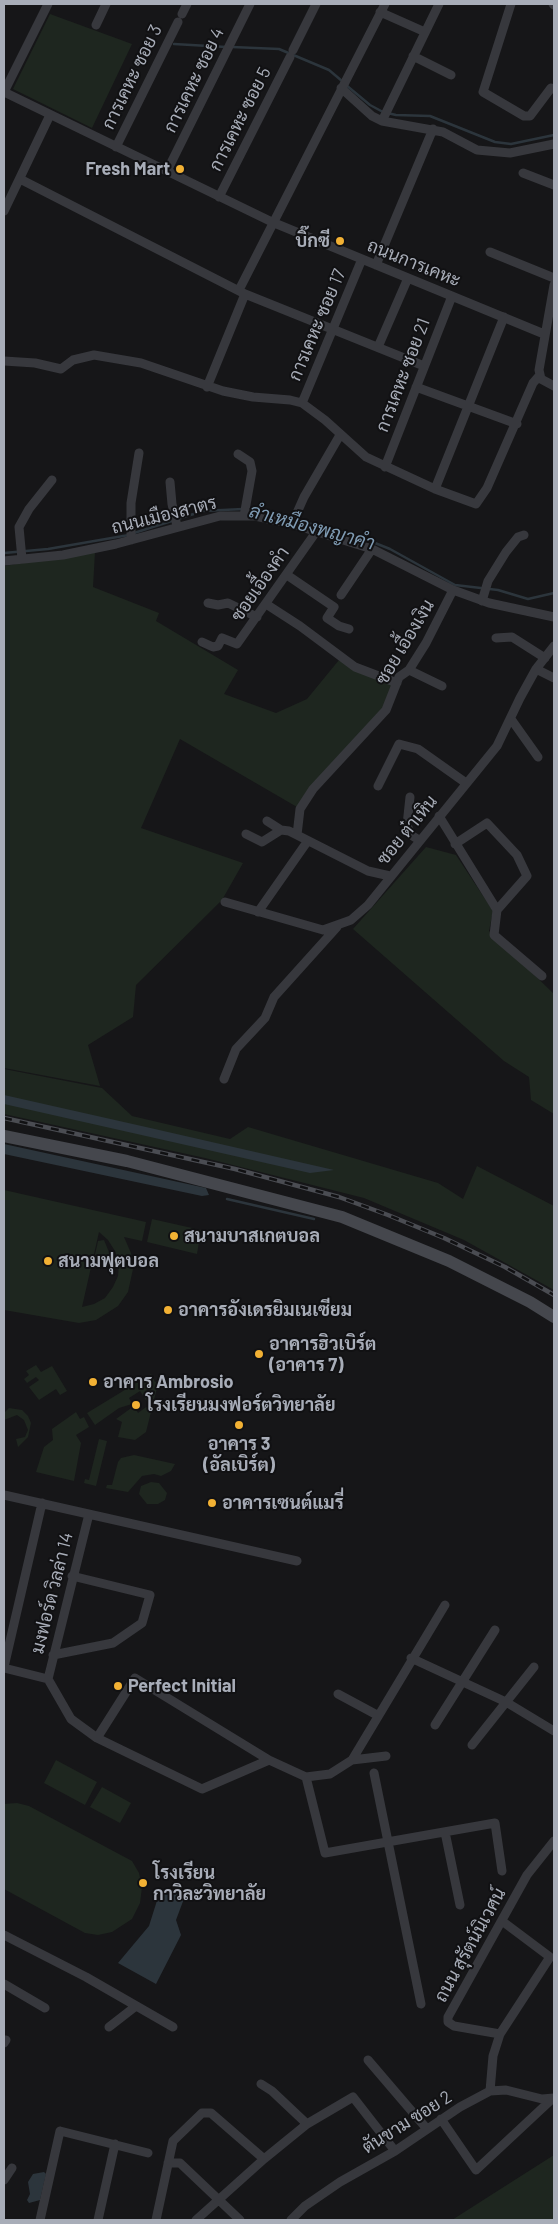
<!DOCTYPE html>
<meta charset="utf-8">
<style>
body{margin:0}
#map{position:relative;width:558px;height:2224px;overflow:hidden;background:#161618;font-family:Barlow,sans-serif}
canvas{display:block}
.frame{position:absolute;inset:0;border:5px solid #a8adb8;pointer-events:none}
</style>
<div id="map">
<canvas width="558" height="2224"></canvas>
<div class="frame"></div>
</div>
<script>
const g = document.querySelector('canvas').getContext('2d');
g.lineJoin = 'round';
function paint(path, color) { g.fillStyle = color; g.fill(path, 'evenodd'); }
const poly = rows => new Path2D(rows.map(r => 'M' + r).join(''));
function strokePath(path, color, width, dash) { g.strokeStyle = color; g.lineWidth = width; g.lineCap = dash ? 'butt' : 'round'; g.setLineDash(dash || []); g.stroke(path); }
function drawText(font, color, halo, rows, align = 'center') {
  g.font = font + ' Barlow,Sarabun,sans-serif'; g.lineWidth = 4; g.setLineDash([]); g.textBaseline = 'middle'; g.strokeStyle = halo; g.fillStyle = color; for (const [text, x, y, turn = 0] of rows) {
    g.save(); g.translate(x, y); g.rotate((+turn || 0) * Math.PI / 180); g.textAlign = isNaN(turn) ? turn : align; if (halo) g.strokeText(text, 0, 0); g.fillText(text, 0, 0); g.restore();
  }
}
const green = poly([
 [50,14,132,44,92,128,13,89],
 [95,552,93,587,159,613,156,621,238,670,224,694,276,713,307,699,339,660,393,685,383,709,297,807,180,739,141,828,243,863,222,900,136,985,133,1017,88,1045,100,1086,4,1068,4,566],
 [426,847,456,855,493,911,489,931,554,994,554,1114,531,1100,529,1077,504,1061,353,929],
 [4,1069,102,1088,132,1116,230,1139,248,1127,438,1183,463,1199,477,1166,554,1206,554,1290,464,1240,364,1198,205,1158,4,1114],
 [4,1190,146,1222,142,1241,124,1237,131,1253,133,1269,128,1292,118,1306,96,1320,79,1323,4,1310],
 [99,1232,108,1240,115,1251,119,1263,118,1276,113,1287,105,1298,94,1304,82,1307],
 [152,1219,201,1230,197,1254,147,1242],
 [104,1240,113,1262,102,1265,93,1264,98,1241],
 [36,1365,41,1372,52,1366,67,1391,60,1395,56,1389,39,1400,29,1387,39,1380,36,1377,27,1383,24,1379,29,1375,26,1371],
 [151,1374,155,1382,159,1380,146,1432,135,1440,118,1437,122,1422,116,1419,134,1406,138,1413,149,1405,140,1391,129,1398,132,1404,119,1408,95,1425,87,1413],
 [9,1408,22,1410,28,1416,31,1423,28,1437,18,1447,16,1439,25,1437,28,1430,24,1420,17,1415,4,1420,4,1413],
 [76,1412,80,1419,84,1417,89,1427,76,1435,81,1443,74,1481,36,1472,44,1447,53,1440,52,1429],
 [99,1439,107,1441,96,1486,84,1483,85,1479,89,1480],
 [134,1455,175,1464,171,1471,161,1476,154,1474,142,1476,128,1492,106,1488,107,1485,112,1485,118,1462,121,1458],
 [151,1482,159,1483,167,1493,165,1500,158,1504,147,1504,139,1494,141,1486],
 [56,1760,97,1782,85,1805,44,1783],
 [102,1787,131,1803,120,1823,90,1807],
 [17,1803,29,1806,132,1861,139,1873,142,1887,140,1903,132,1919,112,1932,98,1935,85,1933,4,1889,4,1804],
 [554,2155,554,2220,452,2220,488,2197]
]);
const water = poly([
 [4,1095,146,1127,334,1170,310,1173,4,1104],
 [4,1144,206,1188,209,1195,202,1196,4,1154],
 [160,1891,185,1896,176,1920,181,1935,156,1984,118,1963,149,1926],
 [44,2172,46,2174,40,2200,29,2203,27,2200,30,2194,28,2182,33,2174]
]);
const stream = poly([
 [174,44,226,47],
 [232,47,279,49,329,70,342,81],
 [346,85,370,105,383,112,396,115,430,116,495,142,511,144,554,135],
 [248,509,263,510,291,518],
 [297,520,365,539,390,549,455,585,498,590,528,599,554,593],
 [134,533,203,511,243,509],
 [4,553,48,549,129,535],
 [227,1199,314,1219]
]);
const street = poly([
 [511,4,483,92,524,116,530,116,551,88,554,89],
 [553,4,554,5],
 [380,12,425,32],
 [182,14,187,4],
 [96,25,106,4],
 [293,50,316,4],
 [413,56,451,75],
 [341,88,372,116,382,121,443,132,477,150,510,153,554,144],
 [4,92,272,222,544,334],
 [4,92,48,4],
 [382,121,439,4],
 [116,147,178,22],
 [167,171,250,4],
 [523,173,554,185],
 [20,179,245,294,424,366],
 [219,197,290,57],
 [4,211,50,115],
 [490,252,554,278],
 [376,265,433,129],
 [554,285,539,370,541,379,554,386],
 [239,290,385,4],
 [378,347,408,278],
 [4,361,35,363,61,369,73,360,94,355,141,363,223,391,253,397,290,400,302,403,325,420,366,457,435,489,476,504,487,488,533,383,540,375],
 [207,387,245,294],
 [416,387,517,424],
 [302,403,362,259],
 [238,454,250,462,252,471,244,516],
 [385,467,452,296],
 [170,482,172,504,177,526],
 [435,489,504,317],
 [292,524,304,497,340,435],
 [131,540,131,503,139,453],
 [22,559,19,527,29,509,52,480],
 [4,561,63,555,116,544,220,516,255,516,292,524,372,549,453,590,489,603,554,617],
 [287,575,334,607,327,618,339,626,349,629],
 [341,595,372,549],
 [482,601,488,581,506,552,518,537,524,535],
 [208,603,218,605,228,603,257,617],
 [266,604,300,626,355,667,397,683],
 [496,638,512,637,545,658],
 [202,642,213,647,218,646,222,638,237,644,316,532],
 [536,669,554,678],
 [409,670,442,686],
 [511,719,538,757],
 [378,786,399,744,418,749,466,783],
 [410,797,407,825,411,835,419,840],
 [439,816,497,910,494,935,542,976],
 [267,821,281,830],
 [246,834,262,842,281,830,289,831,297,835],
 [455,844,487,823,517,855,527,876,497,910],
 [390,876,368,871,297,835,300,809,313,789,386,710,399,677,409,670,426,643,453,590],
 [225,902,323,930,351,920,368,905,497,746,520,698,536,669,554,646],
 [258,912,307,842],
 [224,1079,236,1049,265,1018,274,997,337,927],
 [4,1495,297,1561],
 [53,1655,113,1643,142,1623,150,1595,72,1576],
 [411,1658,506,1702,554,1731],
 [4,1667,42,1503],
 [4,1668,48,1679,71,1719,97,1738,202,1789,269,1760,306,1777,330,1774,352,1760,445,1605],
 [48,1679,89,1514],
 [338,1694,377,1715],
 [435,1725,495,1630],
 [97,1738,135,1678,269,1760],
 [472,1745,534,1667],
 [352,1760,386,1756],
 [374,1773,421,2004],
 [306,1777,325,1853,495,1823,502,1871],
 [445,1832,460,1905],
 [4,1935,86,1977,173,2027],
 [4,1984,45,2008],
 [109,2027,136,2006],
 [500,2034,454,2026,448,2022,448,2017,527,1875,554,1841],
 [4,2043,6,2040],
 [368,2060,427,2129],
 [261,2084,272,2091,307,2124],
 [490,2091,493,2056,500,2034,550,1957,502,1921],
 [441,2119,476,2170,551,2100],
 [168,2163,180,2163,240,2220],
 [4,2180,12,2168],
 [40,2220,60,2131,148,2153],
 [98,2220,115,2144],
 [156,2220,173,2141,202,2113,211,2113,264,2159],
 [196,2220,264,2159,307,2124,353,2097,395,2151],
 [291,2220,305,2206,340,2182,395,2151,460,2107,490,2091,506,2090,542,2099,554,2098]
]);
const secondary = poly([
 [4,1136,127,1161,342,1217,449,1261,530,1302,554,1317]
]);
const rail = poly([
 [4,1118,235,1169,339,1197,388,1215,444,1238,505,1267,554,1295]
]);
const markers = [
 [180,169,5,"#f2b134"],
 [340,241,5,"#f2b134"],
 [174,1236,5,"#f2b134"],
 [48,1261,5,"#f2b134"],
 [168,1310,5,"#f2b134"],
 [259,1354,5,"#f2b134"],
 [93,1382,5,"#f2b134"],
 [136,1405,5,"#f2b134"],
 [239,1425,5,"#f2b134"],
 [212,1503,5,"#f2b134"],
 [118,1686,5,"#f2b134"],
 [143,1883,5,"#f2b134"]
];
const streetNames = [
 ["การเคหะ ซอย 3",132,77,-64],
 ["การเคหะ ซอย 4",194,80,-64],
 ["การเคหะ ซอย 5",240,119,-63],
 ["ถนนการเคหะ",414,263,22],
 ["การเคหะ ซอย 17",317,325,-67],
 ["การเคหะ ซอย 21",403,375,-69],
 ["ถนนเมืองสาตร",164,515,-14],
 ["ซอยเอื้องคำ",260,584,-55],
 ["ซอย เอื้องเงิน",405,642,-59],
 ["ซอย ต๋าเหิน",407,830,-51],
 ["มงฟอร์ด วิลล่า 14",52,1593,-76],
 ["ถนน สุรัตน์นิเวศน์",470,1945,-61],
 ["ตันขาม ซอย 2",407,2122,-32]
];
const poiNames = [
 ["Fresh Mart",170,169,"right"],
 ["บิ๊กซี",330,241,"right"],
 ["สนามบาสเกตบอล",184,1236],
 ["สนามฟุตบอล",58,1261],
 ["อาคารอังเดรยิมเนเซียม",178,1310],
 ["อาคารฮิวเบิร์ต",269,1344],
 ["(อาคาร 7)",269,1365],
 ["อาคาร Ambrosio",103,1382],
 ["โรงเรียนมงฟอร์ตวิทยาลัย",146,1405],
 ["อาคาร 3",239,1444,"center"],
 ["(อัลเบิร์ต)",239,1465,"center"],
 ["อาคารเซนต์แมรี่",222,1503],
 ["Perfect Initial",128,1686],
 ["โรงเรียน",153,1873],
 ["กาวิละวิทยาลัย",153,1894]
];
const waterNames = [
 ["ลำเหมืองพญาคำ",312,527,15]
];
paint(green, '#1e261f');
paint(water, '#2c353c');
strokePath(stream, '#2c353c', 2.5);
strokePath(street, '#37383d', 9);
strokePath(secondary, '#45474d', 12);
strokePath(rail, '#4a4c52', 4.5);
strokePath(rail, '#111113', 2.5, [8]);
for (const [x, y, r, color] of markers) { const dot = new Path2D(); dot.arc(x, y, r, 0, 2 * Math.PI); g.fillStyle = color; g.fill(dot); strokePath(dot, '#111113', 2); }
drawText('18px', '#a8adb8', '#111113', streetNames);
drawText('bold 18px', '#a8adb8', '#111113', poiNames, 'left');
drawText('italic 19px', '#7f9bb3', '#111113', waterNames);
</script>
